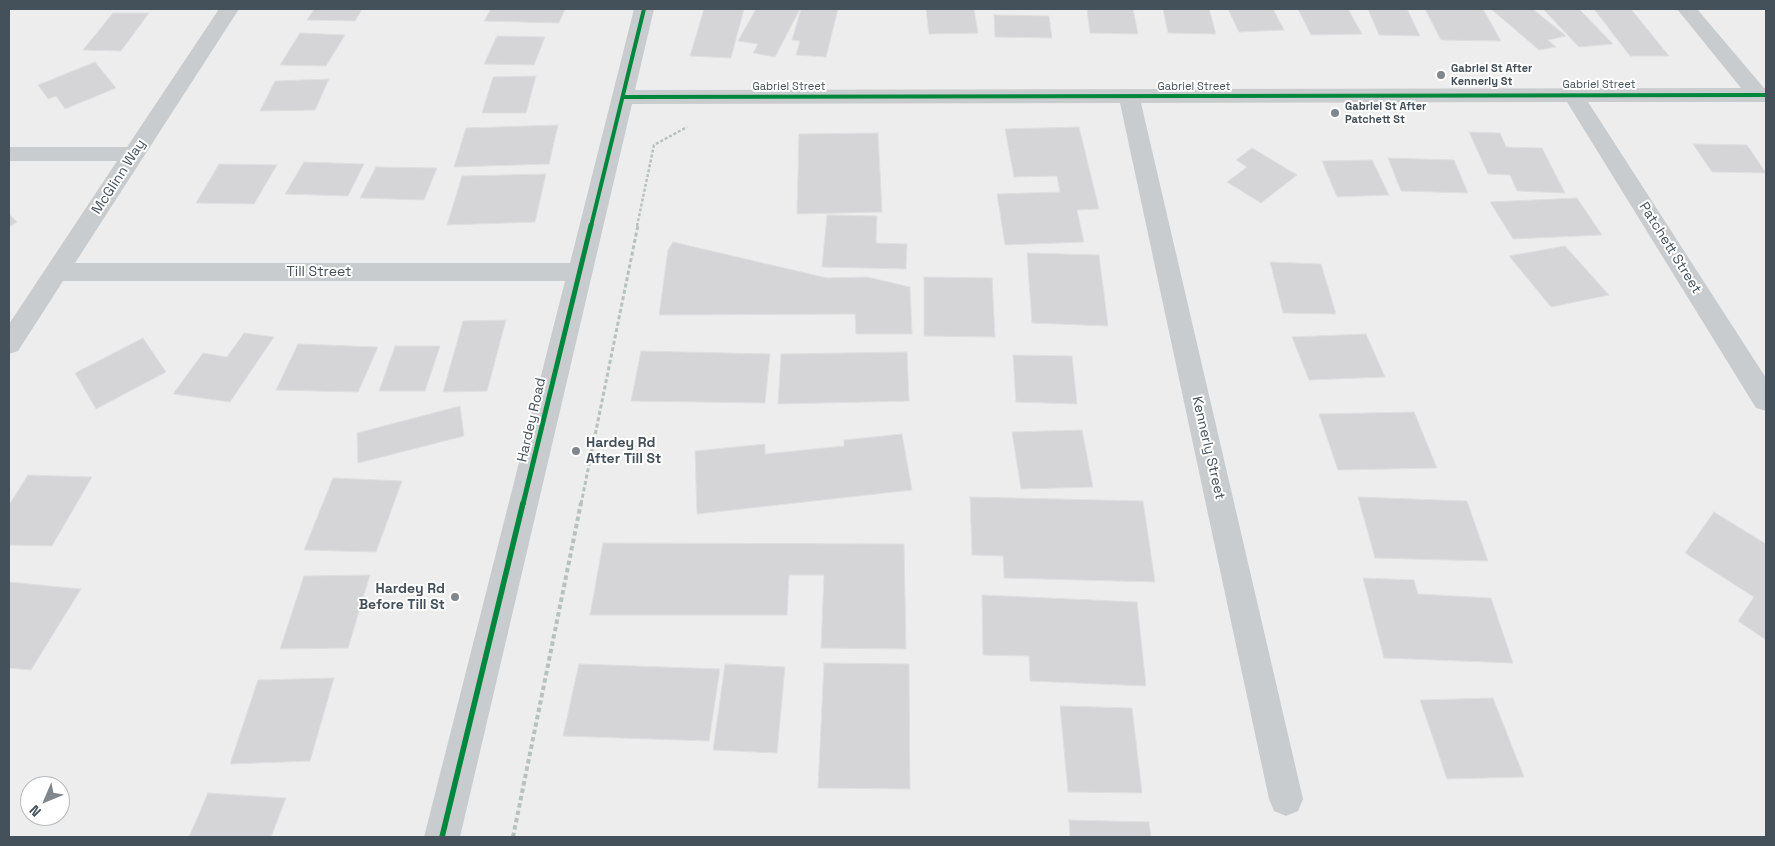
<!DOCTYPE html>
<style>
body{margin:0}
#map{position:relative;width:1775px;height:846px;overflow:hidden;background:#eeeded;font-family:"Space Grotesk",sans-serif}
canvas{display:block}
.frame{position:absolute;inset:0;border:10px solid #44505a;pointer-events:none}
.north{position:absolute;left:20px;top:776px;width:50px;height:50px;box-sizing:border-box;background:#fff;border:1px solid #b4b9bd;border-radius:50%;rotate:225deg;font-size:14px;font-weight:700;line-height:20px;text-align:center;color:#44505a}
.north::after{content:'';display:block;margin:auto;width:18px;height:22px;background:#80878d;clip-path:polygon(50% 0,100% 100%,50% 72%,0 100%)}
</style>
<div id="map">
<canvas width="1775" height="846"></canvas>
<div class="frame"></div>
<div class="north">N</div>
</div>
<script>
const g = document.querySelector('canvas').getContext('2d');
g.lineJoin = 'round';
function paint(path, color) { g.fillStyle = color; g.fill(path, 'evenodd'); }
const poly = rows => new Path2D(rows.map(r => 'M' + r).join(''));
function strokePath(path, color, width, dash) { g.strokeStyle = color; g.lineWidth = width; g.lineCap = dash ? 'butt' : 'round'; g.setLineDash(dash || []); g.stroke(path); }
function drawText(font, color, halo, rows, align = 'center') {
  g.font = font + ' "Space Grotesk",sans-serif'; g.lineWidth = 4; g.setLineDash([]); g.textBaseline = 'middle'; g.strokeStyle = halo; g.fillStyle = color; for (const [text, x, y, turn = 0] of rows) {
    g.save(); g.translate(x, y); g.rotate((+turn || 0) * Math.PI / 180); g.textAlign = isNaN(turn) ? turn : align; if (halo) g.strokeText(text, 0, 0); g.fillText(text, 0, 0); g.restore();
  }
}
const building = poly([
 [314,9,362,9,355,21,307,20,314,9],
 [491,9,565,9,559,23,484,21,491,9],
 [704,9,744,9,731,58,690,56,704,9],
 [756,9,800,9,775,57,753,53,758,44,738,41,756,9],
 [801,9,838,9,826,57,796,55,800,41,792,40,801,9],
 [926,9,974,9,978,33,929,34,926,9],
 [1087,9,1133,9,1138,34,1090,33,1087,9],
 [1163,9,1209,9,1216,34,1168,33,1163,9],
 [1228,9,1273,9,1284,30,1239,32,1228,9],
 [1298,9,1348,9,1362,34,1311,35,1298,9],
 [1368,9,1407,9,1420,36,1379,35,1368,9],
 [1425,9,1483,9,1501,41,1441,40,1425,9],
 [1491,9,1533,9,1566,36,1548,40,1556,47,1539,50,1491,9],
 [1543,9,1579,9,1613,44,1579,47,1543,9],
 [1594,9,1631,9,1669,56,1630,56,1594,9],
 [113,13,149,13,121,51,83,50,113,13],
 [994,15,1049,16,1052,38,995,37,994,15],
 [300,33,345,35,326,66,280,65,300,33],
 [497,36,545,37,534,65,484,64,497,36],
 [95,62,116,88,65,109,56,96,48,99,38,85,95,62],
 [536,76,526,113,482,113,493,77,536,76],
 [329,79,315,110,260,111,275,81,329,79],
 [558,125,549,164,454,167,466,128,558,125],
 [1079,127,1099,209,1077,210,1084,242,1005,245,997,194,1060,192,1057,176,1014,177,1005,129,1079,127],
 [1469,132,1500,133,1506,147,1542,148,1565,193,1517,191,1510,175,1488,174,1469,132],
 [878,133,882,212,797,214,799,134,878,133],
 [1693,144,1747,145,1766,173,1712,172,1693,144],
 [1252,148,1297,175,1261,203,1227,182,1247,167,1236,160,1252,148],
 [1388,158,1454,160,1468,193,1401,191,1388,158],
 [1372,160,1389,195,1337,197,1322,161,1372,160],
 [304,162,364,164,348,196,285,194,304,162],
 [219,164,277,165,254,204,196,203,219,164],
 [376,167,437,168,424,200,360,198,376,167],
 [546,174,535,222,447,225,462,176,546,174],
 [1577,198,1602,235,1513,239,1490,202,1577,198],
 [9,214,17,222,9,227,9,214],
 [827,215,877,216,876,243,907,244,906,269,822,267,827,215],
 [673,242,827,278,867,277,910,287,912,334,856,334,855,314,659,315,668,250,673,242],
 [1565,246,1609,295,1551,307,1509,256,1565,246],
 [1027,253,1099,255,1108,326,1032,323,1027,253],
 [1270,262,1321,264,1336,314,1283,313,1270,262],
 [924,277,992,278,995,337,924,336,924,277],
 [506,320,487,391,443,392,463,321,506,320],
 [244,333,274,337,230,402,173,394,203,353,227,357,244,333],
 [1366,334,1385,377,1309,380,1292,337,1366,334],
 [143,338,166,372,96,409,75,373,143,338],
 [298,344,378,347,358,392,276,390,298,344],
 [395,346,440,346,425,391,379,391,395,346],
 [641,351,770,354,765,403,631,401,641,351],
 [907,352,909,401,778,404,781,354,907,352],
 [1013,355,1072,356,1077,404,1016,402,1013,355],
 [460,406,464,436,358,463,357,433,460,406],
 [1414,412,1437,468,1338,470,1319,414,1414,412],
 [1082,430,1093,487,1021,489,1012,432,1082,430],
 [902,434,912,490,697,514,695,451,765,444,765,454,844,446,844,440,902,434],
 [28,475,92,477,52,546,9,545,9,505,28,475],
 [333,478,402,481,376,552,304,550,333,478],
 [970,497,1143,501,1155,582,1004,578,1003,556,972,555,970,497],
 [1358,497,1467,501,1488,561,1375,558,1358,497],
 [1714,512,1766,544,1766,640,1738,621,1754,597,1685,553,1714,512],
 [603,543,904,544,906,649,821,648,824,575,789,575,787,615,590,615,603,543],
 [370,575,348,648,280,649,304,576,370,575],
 [1363,578,1414,580,1418,594,1491,598,1513,663,1384,658,1363,578],
 [9,582,81,589,31,670,9,668,9,582],
 [982,595,1137,602,1146,686,1030,681,1029,656,983,655,982,595],
 [824,663,909,664,910,789,818,788,824,663],
 [579,664,720,669,709,741,563,736,579,664],
 [725,664,785,667,777,753,713,750,725,664],
 [334,678,310,761,230,764,258,680,334,678],
 [1493,698,1524,777,1447,779,1420,700,1493,698],
 [1060,706,1132,708,1142,793,1068,792,1060,706],
 [208,793,286,798,271,837,189,837,208,793],
 [1069,820,1149,822,1151,837,1070,837,1069,820]
]);
const pathFar2 = poly([
 [637,226,654,145,687,127]
]);
const pathFar1 = poly([
 [581,504,638,225]
]);
const path = poly([
 [513,837,581,503]
]);
const minor = poly([
 [219,9,239,9,75,263,570,263,634,9,654,9,635,90,1741,88,1677,9,1697,9,1764,88,1766,88,1766,102,1588,102,1766,378,1766,411,1756,408,1567,102,1141,103,1303,799,1298,811,1286,816,1274,811,1269,799,1120,103,632,104,460,837,424,837,565,281,63,281,18,351,9,354,9,324,117,161,9,161,9,147,127,147,219,9]
]);
const cyclewayFar2 = poly([
 [623,97,1766,95],
 [591,226,644,9]
]);
const cyclewayFar1 = poly([
 [523,504,591,225]
]);
const cycleway = poly([
 [442,837,523,503]
]);
const markers = [
 [1441,75,5,"#80878d"],
 [1335,113,5,"#80878d"],
 [576,451,5,"#80878d"],
 [455,597,5,"#80878d"]
];
const farPoinames = [
 ["Gabriel St After",1451,69],
 ["Kennerly St",1451,82],
 ["Gabriel St After",1345,107],
 ["Patchett St",1345,120]
];
const farStreetnames = [
 ["Gabriel Street",1599,85],
 ["Gabriel Street",789,87],
 ["Gabriel Street",1194,87]
];
const streetNames = [
 ["McGlinn Way",119,177,-57],
 ["Patchett Street",1670,248,58],
 ["Till Street",319,272],
 ["Hardey Road",532,420,-77],
 ["Kennerly Street",1208,448,77]
];
const poiNames = [
 ["Hardey Rd",586,443],
 ["After Till St",586,459],
 ["Hardey Rd",445,589,"right"],
 ["Before Till St",445,605,"right"]
];
paint(building, '#d5d5d7');
strokePath(building, '#dfdfe0', 1);
strokePath(pathFar2, '#b6c2be', 2.5, [3, 2]);
strokePath(pathFar1, '#b6c2be', 3, [4, 2.5]);
strokePath(path, '#b6c2be', 4, [4.5, 3]);
paint(minor, '#c9ccce');
strokePath(cyclewayFar2, '#00873e', 4);
strokePath(cyclewayFar1, '#00873e', 5);
strokePath(cycleway, '#00873e', 5.5);
for (const [x, y, r, color] of markers) { const dot = new Path2D(); dot.arc(x, y, r, 0, 2 * Math.PI); g.fillStyle = color; g.fill(dot); strokePath(dot, '#fff', 2); }
drawText('bold 11px', '#44505a', '#fff', farPoinames, 'left');
drawText('11px', '#44505a', '#fff', farStreetnames);
drawText('14px', '#44505a', '#fff', streetNames);
drawText('bold 14px', '#44505a', '#fff', poiNames, 'left');
</script>
